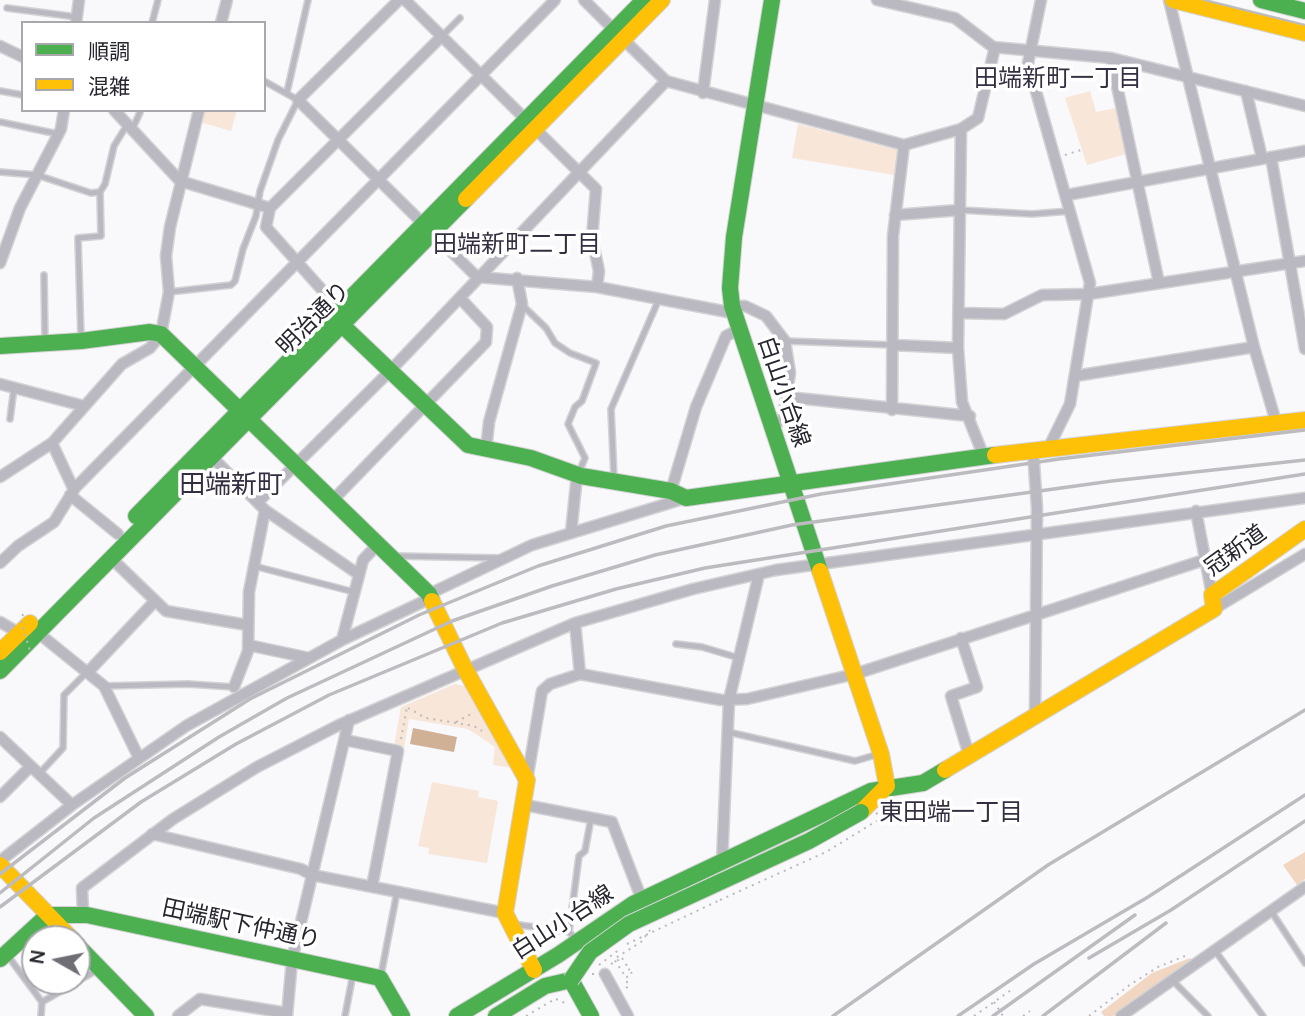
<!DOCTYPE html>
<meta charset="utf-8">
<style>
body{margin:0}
#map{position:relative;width:1305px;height:1016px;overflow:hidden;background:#f9f8fb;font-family:Manrope,"Noto Sans JP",sans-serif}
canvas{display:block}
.legend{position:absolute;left:21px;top:21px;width:245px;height:91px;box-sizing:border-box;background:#fff;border:2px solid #a8a7ab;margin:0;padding:9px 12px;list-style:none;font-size:21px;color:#26242d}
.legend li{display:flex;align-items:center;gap:14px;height:35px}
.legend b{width:35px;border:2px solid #a8a7ab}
.north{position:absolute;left:21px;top:925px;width:70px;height:70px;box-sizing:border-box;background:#fff;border:2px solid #a8a7ab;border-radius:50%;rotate:279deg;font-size:19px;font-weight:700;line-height:28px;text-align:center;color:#26242d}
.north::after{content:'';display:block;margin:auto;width:24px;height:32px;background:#706e75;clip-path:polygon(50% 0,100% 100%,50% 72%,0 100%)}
</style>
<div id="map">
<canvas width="1305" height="1016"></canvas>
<ul class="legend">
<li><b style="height:9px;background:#4caf50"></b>順調</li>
<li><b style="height:9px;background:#ffc107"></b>混雑</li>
</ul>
<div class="north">N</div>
</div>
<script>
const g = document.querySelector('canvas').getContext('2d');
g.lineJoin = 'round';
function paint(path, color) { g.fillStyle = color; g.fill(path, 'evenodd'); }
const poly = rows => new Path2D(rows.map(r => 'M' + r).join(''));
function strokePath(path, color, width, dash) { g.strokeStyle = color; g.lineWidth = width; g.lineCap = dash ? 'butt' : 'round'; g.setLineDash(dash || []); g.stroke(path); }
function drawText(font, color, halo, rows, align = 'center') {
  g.font = font + ' Manrope,"Noto Sans JP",sans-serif'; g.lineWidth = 7; g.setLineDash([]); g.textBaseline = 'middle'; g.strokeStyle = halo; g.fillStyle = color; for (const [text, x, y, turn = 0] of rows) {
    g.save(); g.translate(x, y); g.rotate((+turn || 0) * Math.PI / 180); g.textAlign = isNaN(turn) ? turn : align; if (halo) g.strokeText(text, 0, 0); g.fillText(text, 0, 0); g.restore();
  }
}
const green = poly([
 [1090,91,1096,112,1116,108,1126,154,1087,165,1065,98],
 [203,110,237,110,231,131,200,122],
 [798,124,898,150,894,175,792,158],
 [455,684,465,686,513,768,493,765,495,747,468,729,409,719,404,748,394,746,401,707],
 [432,782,479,791,478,797,498,801,487,863,428,854,429,848,418,846]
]);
const forest = poly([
 [1305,852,1305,879,1297,885,1283,865],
 [1190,958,1192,961,1113,1016,1104,1016,1101,1012,1152,973]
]);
const water = poly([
 [413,728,457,737,454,752,410,744]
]);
const path = poly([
 [1065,155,1081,150],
 [408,708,426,718,474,726,482,731],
 [456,722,473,713],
 [401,739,407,707],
 [720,900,826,852,888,814,889,806],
 [622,958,629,969],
 [630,969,623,973,614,959,641,942,650,930],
 [626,988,629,986,625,978,632,974,630,970],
 [556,999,567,1004],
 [526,1016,555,999],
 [974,1016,1014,988],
 [1023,1016,1030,1011],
 [1089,1016,1131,984,1158,967,1185,956]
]);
const lane = poly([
 [7,8,77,17],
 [152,23,158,0],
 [442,36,460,18],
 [0,91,23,95],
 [287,92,308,0],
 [0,122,58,134],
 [132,130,141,110],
 [0,172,37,175,91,193,100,192,105,184,114,146,127,125],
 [960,210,1032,214,1071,211],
 [44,275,45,342],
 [169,292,231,285,235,281,243,249,256,216,260,191,278,140,298,100,264,81],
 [522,305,546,328,555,343,570,353,596,363,582,401,575,407,568,424,585,458,579,472],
 [81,338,78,238,101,236,100,192],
 [785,341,893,345],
 [10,419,14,388],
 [614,478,611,409,659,299],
 [394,556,500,558],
 [254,566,354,592],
 [676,644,702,647,739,658],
 [104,686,188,684,233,687],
 [728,732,855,761,879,754],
 [39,774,63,748,64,695,86,673],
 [1271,911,1305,963],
 [513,924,569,932,577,940],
 [569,932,579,856,585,851,591,818],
 [1216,952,1263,1016],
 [8,956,42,1002],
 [381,975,397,892],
 [1173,981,1208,1016],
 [41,1016,42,1002,97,970],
 [345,1016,353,974]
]);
const street = poly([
 [399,0,298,100,477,277,597,287,733,313],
 [405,0,596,189,592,238,599,271,597,287],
 [584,0,614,30],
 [877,0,955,18,993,47,1111,58,1305,106],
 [1041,0,1028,63,1090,283,1070,404,1048,449],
 [1169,0,1254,347,1276,422],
 [76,23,79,0],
 [221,23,227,0],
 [623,39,666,81,904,145,961,129,978,118,995,47],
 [0,46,23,57],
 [1111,58,1159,283],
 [1246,91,1262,158],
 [703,93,715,0],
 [114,110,180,181,270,208],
 [961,129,958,348,962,402,984,457],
 [1271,157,1305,349],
 [1067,195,1305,151],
 [895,215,960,210],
 [0,263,20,208,61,129,64,110],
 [732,306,745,306,766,316,785,341,790,373,783,419,770,428],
 [339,309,266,227,270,208,442,36],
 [959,313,1004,314,1042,295,1089,294,1305,261],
 [893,345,958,348],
 [1075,376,1254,347],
 [0,384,84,406],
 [787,397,970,416],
 [892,410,893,236,904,145],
 [52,443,74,490],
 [486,450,489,422,522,304,517,278],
 [1033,450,1037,508,1035,716],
 [211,456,265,510,358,574],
 [0,477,52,443,122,364,150,348,161,334,169,292,166,256,170,227,199,110],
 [671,491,696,407,726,336,738,330],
 [70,495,118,534],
 [332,501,486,342,487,327,460,298],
 [258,502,390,371,666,81],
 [1196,511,1212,595],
 [571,533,577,475],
 [111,558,166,611,247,625],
 [0,563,18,546,54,522,75,488,555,0],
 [429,594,532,545,686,498],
 [1214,609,1305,554],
 [0,622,19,633],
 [575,623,580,674],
 [37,632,104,686,139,758],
 [961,638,977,687,951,696,969,755],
 [342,640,363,560,376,546],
 [248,645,309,658],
 [88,672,155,601],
 [234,687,248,651,249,592,265,510],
 [0,737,72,805],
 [345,740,398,751,372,887],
 [527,780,542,691,550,684,580,674,721,700,747,699,855,674,1204,560],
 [0,797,31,766],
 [525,805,612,822,642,900],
 [152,834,301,869,312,875,505,913],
 [0,861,72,805,186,726,342,640,431,598],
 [722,863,729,700,759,574],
 [83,914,82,888,173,819,257,767,339,725,575,623,693,589,776,570,1305,498],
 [605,974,628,1016],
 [178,1016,200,999,287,1013],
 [287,1016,292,960,349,720],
 [1121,1016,1305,887]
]);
const fast = poly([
 [772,0,734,237,730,288,732,306,820,571],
 [1261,0,1305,11],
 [341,324,468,445,531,458,581,476,671,491,686,498,995,455],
 [0,346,81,341,150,332,161,334,429,594,432,601],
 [136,516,644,0],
 [0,671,466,199],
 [77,945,146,1016],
 [0,959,48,915,87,915,380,978,402,1016],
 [457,1016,558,955,633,904,871,791,923,783,945,770],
 [496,1016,545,986,571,980,591,1016]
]);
const slow = poly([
 [1173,0,1305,33],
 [466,199,662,0],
 [995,455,1305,420],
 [820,571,881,754,887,786,861,812],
 [432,601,465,669,527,780,505,913,534,970],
 [0,652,30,623],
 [945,770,1214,609,1212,595,1305,529],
 [0,865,72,939]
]);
const tram = poly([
 [1204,0,1305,25]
]);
const rail = poly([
 [0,874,125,778,250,699,419,615,538,566,666,526,821,494,1059,459,1305,430],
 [0,893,94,818,219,737,287,698,452,621,552,586,655,555,792,525,1112,481,1305,460],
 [0,907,141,802,236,744,329,695,502,623,616,589,705,568,1305,474],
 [1089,958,1171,910,1305,821],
 [833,1016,1048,865,1305,710],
 [958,1016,1034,964,1148,897,1305,795],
 [993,1016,1135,915],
 [1043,1016,1166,923]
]);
const pathBridge = poly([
 [23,614,21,621,30,651],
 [876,814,889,805],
 [627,944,720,900],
 [611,964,622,958],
 [599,965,620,949],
 [592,974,605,974],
 [994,1002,1003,1016]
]);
const fastBridge = poly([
 [571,980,590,952,629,924,809,841,861,812]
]);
const streetNames = [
 ["明治通り",314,319,-45],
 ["白山小台線",783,392,71],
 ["冠新道",1236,551,-36],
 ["白山小台線",563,923,-33],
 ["田端駅下仲通り",241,925,12]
];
const neighbourhoodNames = [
 ["田端新町一丁目",1058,79],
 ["田端新町二丁目",517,245],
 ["東田端一丁目",951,813]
];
const quarterNames = [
 ["田端新町",231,486]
];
paint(green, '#f8e6d8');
paint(forest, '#f1d6c1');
paint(water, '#d0b196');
strokePath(lane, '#d3d3d5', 8);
strokePath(street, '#d3d3d5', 13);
strokePath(fast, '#d3d3d5', 18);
strokePath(slow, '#d3d3d5', 18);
strokePath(path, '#bbbabf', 2, [2, 5]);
strokePath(lane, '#bab8c0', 5);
strokePath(street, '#bab8c0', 10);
strokePath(fast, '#4caf50', 16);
strokePath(slow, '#ffc107', 16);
strokePath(tram, '#bcbbbf', 2);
strokePath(rail, '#bcbbbf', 3.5);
strokePath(fastBridge, '#d3d3d5', 18, []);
strokePath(pathBridge, '#bbbabf', 2, [2, 5]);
strokePath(fastBridge, '#4caf50', 16);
drawText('23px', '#26242d', '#fff', streetNames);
drawText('24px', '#342e40', '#fff', neighbourhoodNames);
drawText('26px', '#342e40', '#fff', quarterNames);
</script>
